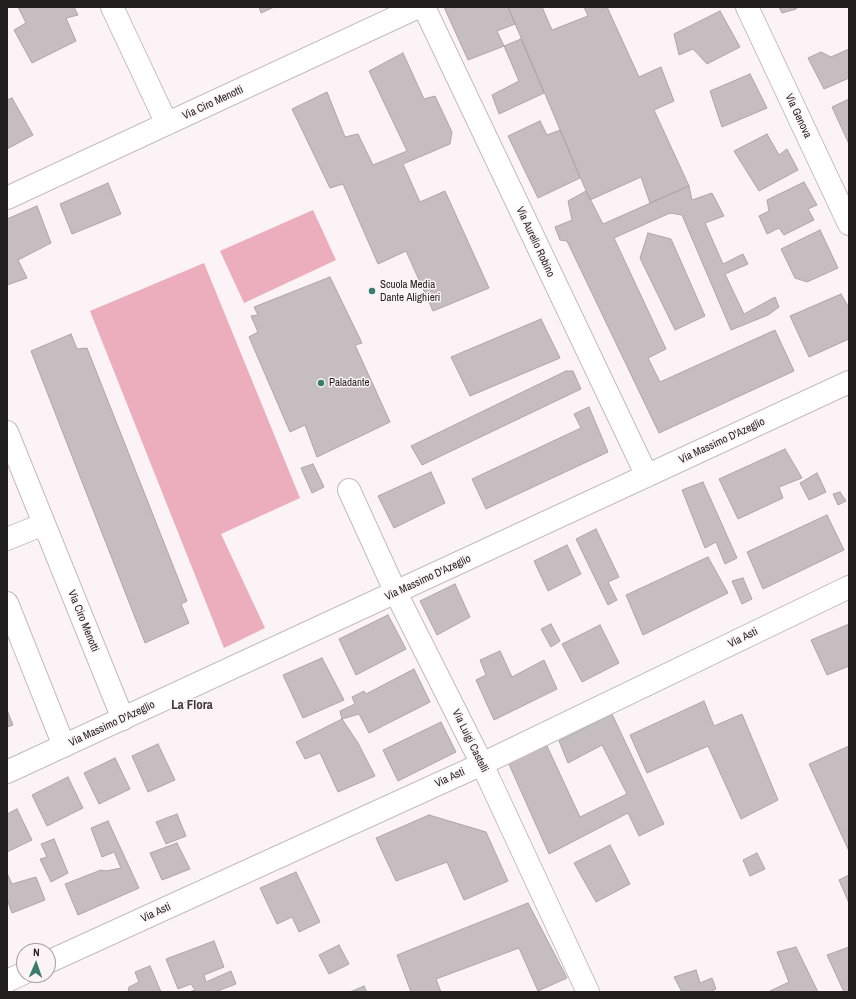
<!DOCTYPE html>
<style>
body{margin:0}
#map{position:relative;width:856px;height:999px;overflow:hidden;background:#fbf3f5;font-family:"Archivo Narrow",sans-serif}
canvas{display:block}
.frame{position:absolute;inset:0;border:8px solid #221f1f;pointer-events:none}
.north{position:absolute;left:16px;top:943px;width:40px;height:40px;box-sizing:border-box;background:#fbf3f5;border:1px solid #a49e9f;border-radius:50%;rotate:2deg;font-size:11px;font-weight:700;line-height:16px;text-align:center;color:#221f1f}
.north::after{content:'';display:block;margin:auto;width:14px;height:18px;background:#397c6e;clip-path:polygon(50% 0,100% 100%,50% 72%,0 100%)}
</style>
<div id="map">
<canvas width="856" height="999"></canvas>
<div class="frame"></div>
<div class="north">N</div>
</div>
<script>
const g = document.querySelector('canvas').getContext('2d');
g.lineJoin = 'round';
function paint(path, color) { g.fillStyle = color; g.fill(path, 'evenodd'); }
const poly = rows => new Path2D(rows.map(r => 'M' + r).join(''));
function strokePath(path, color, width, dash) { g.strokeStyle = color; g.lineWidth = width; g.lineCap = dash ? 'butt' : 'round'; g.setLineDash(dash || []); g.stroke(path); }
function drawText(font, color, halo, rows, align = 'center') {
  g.font = font + ' "Archivo Narrow",sans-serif'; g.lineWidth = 3; g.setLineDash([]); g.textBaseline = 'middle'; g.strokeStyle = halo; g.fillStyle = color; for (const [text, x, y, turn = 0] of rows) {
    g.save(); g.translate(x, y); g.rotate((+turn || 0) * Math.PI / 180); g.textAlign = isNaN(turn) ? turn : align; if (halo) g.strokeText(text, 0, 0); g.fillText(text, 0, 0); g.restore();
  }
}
const green = poly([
 [313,210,336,260,244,303,220,251],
 [204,263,300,498,221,534,265,628,224,648,90,311]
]);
const building = poly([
 [18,7,74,7,78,15,66,18,76,41,32,63,14,30,26,23,18,7],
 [259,7,274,7,261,13,259,7],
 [444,7,508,7,515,24,497,31,504,46,468,60,444,7],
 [508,7,542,7,552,30,588,16,584,7,607,7,639,77,661,67,674,101,654,110,689,186,650,203,641,177,590,200,508,7],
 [779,7,797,7,796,9,782,13,779,7],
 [720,11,740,47,707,64,693,49,679,55,674,34,720,11],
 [521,39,544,93,499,114,492,95,519,81,504,46,521,39],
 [849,49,849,78,824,89,808,58,821,52,831,57,849,49],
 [403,53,424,99,435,96,452,132,450,144,403,164,420,202,445,191,489,288,433,311,406,251,378,264,343,184,330,188,292,109,327,92,345,137,358,134,373,165,407,151,369,71,403,53],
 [750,74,767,108,722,127,710,91,750,74],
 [12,98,33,135,7,149,7,100,12,98],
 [849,99,849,144,832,107,849,99],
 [540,121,547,135,560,130,580,178,538,198,508,136,540,121],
 [767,134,779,155,787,149,798,170,759,191,734,151,767,134],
 [804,182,817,205,808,209,814,220,784,235,779,228,767,234,759,216,769,211,767,200,804,182],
 [108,183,121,214,72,234,60,204,108,183],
 [689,186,692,200,712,193,724,216,705,223,723,264,743,254,748,264,725,274,744,314,775,297,779,307,768,315,731,330,682,215,670,213,614,238,666,349,648,358,660,382,775,330,794,371,659,433,567,241,560,240,555,227,572,220,568,201,586,191,603,224,689,186],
 [37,206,51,243,18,260,27,278,7,285,7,219,37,206],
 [820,230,838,268,807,282,795,278,781,249,820,230],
 [648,233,671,239,705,316,675,330,640,258,648,233],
 [330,277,362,343,355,345,390,422,317,457,305,425,290,432,249,337,258,332,251,316,258,315,254,307,330,277],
 [841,294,849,308,849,339,809,357,790,316,841,294],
 [541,319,560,358,470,396,451,357,541,319],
 [71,334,77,349,87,348,187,601,181,604,189,623,145,643,31,351,71,334],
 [566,371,573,371,581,389,422,465,411,446,566,371],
 [589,407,608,452,486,509,472,479,581,428,574,414,589,407],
 [785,449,802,478,779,487,783,498,738,519,719,479,785,449],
 [313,464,324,487,312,493,301,468,313,464],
 [431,472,445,503,394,528,378,496,431,472],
 [817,473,826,492,809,500,800,483,817,473],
 [703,482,737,558,725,564,716,542,705,548,682,490,703,482],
 [840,492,846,501,838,505,833,494,840,492],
 [827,515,844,550,763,589,747,552,827,515],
 [596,529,619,577,608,582,617,600,608,605,576,539,596,529],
 [567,545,581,574,548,591,534,561,567,545],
 [708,557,728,593,643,635,626,595,708,557],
 [743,578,752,599,742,604,732,581,743,578],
 [455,584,470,617,437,635,420,601,455,584],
 [388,615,406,649,356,675,339,639,388,615],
 [551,624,560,641,551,647,541,629,551,624],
 [849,624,849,666,827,675,811,640,849,624],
 [600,625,619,663,582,682,562,644,600,625],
 [500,651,512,677,544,660,557,689,494,720,476,680,486,675,480,660,500,651],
 [322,658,344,700,303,718,283,675,322,658],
 [414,669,430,702,369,733,359,714,342,719,340,711,355,704,352,697,364,691,366,694,414,669],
 [704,701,714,726,742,714,778,800,741,819,708,746,647,773,630,735,704,701],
 [7,710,13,725,7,727,7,710],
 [612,714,664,824,639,836,628,813,549,854,508,762,547,746,580,817,627,794,602,745,568,763,559,741,612,714],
 [342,719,358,743,375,776,338,792,320,753,305,759,296,742,342,719],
 [441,722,456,752,398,781,383,750,441,722],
 [158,744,175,780,148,792,132,756,158,744],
 [849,746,849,851,809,764,849,746],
 [115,758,130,789,99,804,84,773,115,758],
 [68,777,83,808,47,826,32,795,68,777],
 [17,809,32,840,7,852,7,814,17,809],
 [177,814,186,836,166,844,156,822,177,814],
 [429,815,486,832,508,881,464,900,447,862,396,881,376,838,429,815],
 [108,821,139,888,78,915,65,884,101,870,106,871,121,868,114,852,102,857,91,828,108,821],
 [54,839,68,873,51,882,40,859,47,857,41,844,54,839],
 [177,843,190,869,162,880,150,853,177,843],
 [610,845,630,884,596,902,574,863,610,845],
 [757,853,765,869,750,876,743,860,757,853],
 [296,872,320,922,299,932,292,917,277,924,260,888,296,872],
 [7,873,12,884,36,877,45,900,12,913,7,899,7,873],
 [849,875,849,903,839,880,849,875],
 [528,903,567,978,538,991,519,948,436,979,441,992,411,992,397,955,528,903],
 [214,941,224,967,204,975,206,982,231,971,236,984,215,992,189,992,195,990,191,984,178,989,166,959,214,941],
 [339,945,349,964,329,974,319,955,339,945],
 [796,947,818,992,768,992,789,982,777,952,796,947],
 [849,947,849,992,844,992,827,955,849,947],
 [150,966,161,992,128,992,129,987,139,982,135,972,150,966],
 [696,970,700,983,712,978,716,989,709,992,682,992,674,977,696,970],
 [364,986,367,992,350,992,364,986]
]);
const minor = poly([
 [112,7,167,124],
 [424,7,647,476],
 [747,7,849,224],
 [7,198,418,7],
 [7,432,123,719],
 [349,490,396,593,482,764,588,992],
 [7,539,44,524],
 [7,603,64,746],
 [7,772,849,382],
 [48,962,482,764,849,587],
 [7,981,24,973]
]);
const markers = [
 [372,291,4,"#397c6e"],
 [321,383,4,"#397c6e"]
];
const streetNames = [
 ["Via Ciro Menotti",213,103,-25],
 ["Via Genova",798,116,65],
 ["Via Aurelio Robino",535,242,65],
 ["Via Massimo D'Azeglio",722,441,-25],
 ["Via Massimo D'Azeglio",428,578,-25],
 ["Via Ciro Menotti",83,621,68],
 ["Via Asti",743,638,-26],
 ["Via Massimo D'Azeglio",112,724,-25],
 ["Via Luigi Castelli",470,741,64],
 ["Via Asti",450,778,-25],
 ["Via Asti",156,913,-25]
];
const poiNames = [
 ["Scuola Media",380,285],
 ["Dante Alighieri",380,298],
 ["Paladante",329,383]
];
const quarterNames = [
 ["La Flora",192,706]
];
paint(green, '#ecadbc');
paint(building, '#c5bdbf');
strokePath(building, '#ada5a7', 1);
strokePath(minor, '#c3bbbd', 24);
strokePath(minor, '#fff', 22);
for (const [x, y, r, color] of markers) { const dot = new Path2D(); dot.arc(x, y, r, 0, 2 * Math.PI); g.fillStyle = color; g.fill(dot); strokePath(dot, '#fbf3f5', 1.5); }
drawText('11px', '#221f1f', '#fbf3f5', streetNames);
drawText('11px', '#221f1f', '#fbf3f5', poiNames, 'left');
drawText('bold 13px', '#3d3738', '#fbf3f5', quarterNames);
</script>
